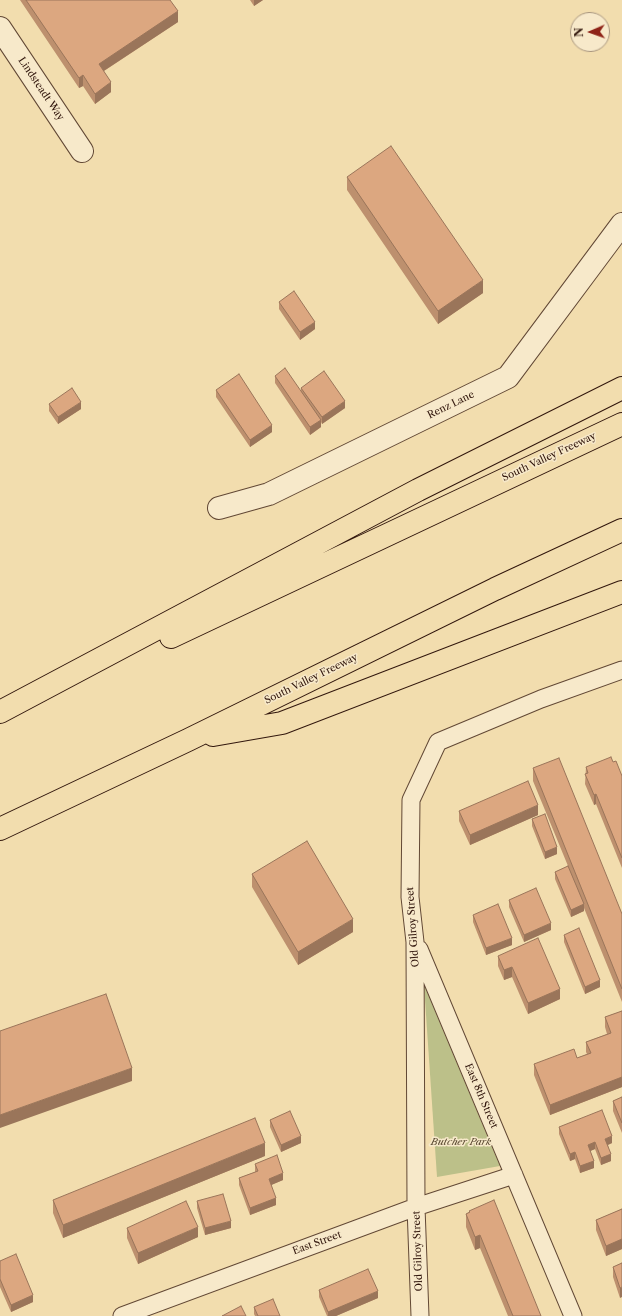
<!DOCTYPE html>
<style>
body{margin:0}
#map{position:relative;width:622px;height:1316px;overflow:hidden;background:#f2ddae;font-family:"Libre Caslon Text",serif}
canvas{display:block}
.north{position:absolute;left:570px;top:12px;width:40px;height:40px;box-sizing:border-box;background:#f7e9ca;border:1px solid #a8957e;border-radius:50%;rotate:268deg;font-size:11px;font-weight:700;line-height:16px;text-align:center;color:#32170d}
.north::after{content:'';display:block;margin:auto;width:14px;height:18px;background:#8f2418;clip-path:polygon(50% 0,100% 100%,50% 72%,0 100%)}
</style>
<div id="map">
<canvas width="622" height="1316"></canvas>
<div class="north">N</div>
</div>
<script>
const g = document.querySelector('canvas').getContext('2d');
g.lineJoin = 'round';
function paint(path, color) { g.fillStyle = color; g.fill(path, 'evenodd'); }
const poly = rows => new Path2D(rows.map(r => 'M' + r).join(''));
function strokePath(path, color, width, dash) { g.strokeStyle = color; g.lineWidth = width; g.lineCap = dash ? 'butt' : 'round'; g.setLineDash(dash || []); g.stroke(path); }
function drawText(font, color, halo, rows, align = 'center') {
  g.font = font + ' "Libre Caslon Text",serif'; g.lineWidth = 3; g.setLineDash([]); g.textBaseline = 'middle'; g.strokeStyle = halo; g.fillStyle = color; for (const [text, x, y, turn = 0] of rows) {
    g.save(); g.translate(x, y); g.rotate((+turn || 0) * Math.PI / 180); g.textAlign = isNaN(turn) ? turn : align; if (halo) g.strokeText(text, 0, 0); g.fillText(text, 0, 0); g.restore();
  }
}
const green = poly([
 [424,985,500,1166,437,1177]
]);
const minor = poly([
 [419,949,573,1316],
 [122,1316,416,1207,514,1175],
 [420,1316,416,1207,415,942,410,897,411,800,438,742,541,699,622,670]
]);
const tertiary = poly([
 [0,28,82,151],
 [219,508,269,494,508,377,622,224]
]);
const motorway = poly([
 [171,637,622,424],
 [0,712,418,490,622,388],
 [213,735,282,723,622,592],
 [0,829,188,740,495,589,622,530]
]);
const wall = poly([
 [20,0,170,0,178,22,104,71,111,92,95,104,83,86,79,88],
 [250,0,263,0,254,6],
 [347,177,483,293,438,324,347,190],
 [279,302,315,329,300,340,279,309],
 [275,376,301,392,301,388,345,408,322,424,321,422,321,427,310,435,275,383],
 [216,390,272,432,250,447,216,397],
 [49,404,81,409,58,424,49,411],
 [613,762,622,776,622,868,596,804,594,805,585,784,586,767],
 [533,768,622,914,622,1002,584,908,584,911,571,917,555,879,555,872,568,866,533,781],
 [459,811,538,815,470,845,459,821],
 [532,819,557,854,545,859,532,826],
 [252,874,353,932,298,965,252,887],
 [509,900,551,930,524,942,509,907],
 [473,915,512,945,486,955,473,922],
 [564,935,600,987,585,994,564,942],
 [498,956,560,999,528,1014,512,977,504,980,498,966],
 [622,1011,622,1087,550,1115,534,1075,534,1064,577,1058,587,1054,586,1052,586,1042,607,1034,605,1027,605,1017],
 [622,1097,622,1133,613,1111,613,1101],
 [270,1120,301,1143,281,1152,270,1127],
 [559,1127,612,1143,608,1145,611,1161,601,1165,595,1149,590,1151,594,1168,580,1173,575,1159,570,1161,559,1134],
 [265,1156,63,1238,53,1213,53,1200],
 [255,1164,283,1180,271,1185,276,1205,250,1215,239,1185,239,1178,255,1172],
 [197,1201,231,1228,205,1235,197,1208],
 [622,1209,622,1249,606,1256,596,1230,596,1220],
 [469,1211,541,1316,508,1316,480,1248,475,1250,466,1227,466,1214,469,1212],
 [127,1228,198,1237,138,1264,127,1238],
 [0,1261,33,1302,11,1312,0,1287],
 [622,1263,620,1298,613,1277,613,1267],
 [319,1290,378,1298,336,1316,327,1316,319,1297],
 [254,1307,280,1316,255,1316,254,1314]
]);
const shadedWall = poly([
 [254,0,263,0,254,6],
 [178,11,178,22,99,74,99,64],
 [83,75,83,86,79,88,79,78],
 [111,82,111,92,95,104,95,94],
 [483,280,483,293,438,324,438,311],
 [315,322,315,329,300,340,300,332],
 [345,401,345,408,322,424,322,417],
 [81,402,81,409,58,424,58,417],
 [321,420,321,427,310,435,310,427],
 [272,425,272,432,250,447,250,440],
 [596,794,596,804,594,805,594,795],
 [538,805,538,815,470,845,470,835],
 [557,847,557,854,545,859,545,852],
 [584,904,584,911,571,917,571,910],
 [353,919,353,932,298,965,298,952],
 [551,923,551,930,524,942,524,935],
 [512,938,512,945,486,955,486,948],
 [512,967,512,977,504,980,504,970],
 [600,980,600,987,585,994,585,987],
 [560,989,560,999,528,1014,528,1003],
 [132,1068,132,1081,0,1128,0,1115],
 [622,1077,622,1087,550,1115,550,1105],
 [301,1136,301,1143,281,1152,281,1145],
 [612,1136,612,1143,605,1146,605,1139],
 [595,1142,595,1149,588,1152,588,1145],
 [265,1143,265,1156,63,1238,63,1225],
 [575,1152,575,1159,570,1161,570,1154],
 [611,1154,611,1161,601,1165,601,1158],
 [594,1161,594,1168,580,1173,580,1166],
 [283,1173,283,1180,269,1186,269,1179],
 [276,1198,276,1205,250,1215,250,1208],
 [231,1221,231,1228,205,1235,205,1228],
 [198,1227,198,1237,138,1264,138,1253],
 [480,1235,480,1248,475,1250,475,1237],
 [622,1239,622,1249,606,1256,606,1246],
 [622,1287,622,1297,620,1298,620,1288],
 [378,1291,378,1298,336,1316,328,1316,328,1312],
 [33,1295,33,1302,11,1312,11,1305]
]);
const building = poly([
 [26,0,170,0,178,11,99,64,111,82,95,94,83,75,79,78,26,0],
 [391,146,483,280,438,311,347,177,391,146],
 [294,291,315,322,300,332,279,302,294,291],
 [285,368,321,420,310,427,275,376,285,368],
 [324,371,345,401,322,417,301,388,324,371],
 [239,374,272,425,250,440,216,390,239,374],
 [72,388,81,402,58,417,49,404,72,388],
 [611,757,613,762,616,761,622,776,622,858,596,794,594,795,585,774,588,773,586,767,611,757],
 [559,758,622,914,622,989,533,768,559,758],
 [528,781,538,805,470,835,459,811,528,781],
 [545,814,557,847,545,852,532,819,545,814],
 [307,841,353,919,298,952,252,874,307,841],
 [568,866,584,904,571,910,555,872,568,866],
 [536,888,551,923,524,935,509,900,536,888],
 [498,904,512,938,486,948,473,915,498,904],
 [579,928,600,980,585,987,564,935,579,928],
 [538,938,560,989,528,1003,512,967,504,970,498,956,538,938],
 [106,994,132,1068,0,1115,0,1031,106,994],
 [622,1011,622,1077,550,1105,534,1064,574,1049,577,1058,591,1053,586,1042,611,1033,605,1017,622,1011],
 [622,1097,622,1123,613,1101,622,1097],
 [602,1110,612,1136,605,1139,611,1154,601,1158,595,1142,588,1145,594,1161,580,1166,575,1152,570,1154,559,1127,602,1110],
 [290,1111,301,1136,281,1145,270,1120,290,1111],
 [255,1118,265,1143,63,1225,53,1200,255,1118],
 [277,1155,283,1173,269,1179,276,1198,250,1208,239,1178,258,1171,255,1164,277,1155],
 [223,1194,231,1221,205,1228,197,1201,223,1194],
 [494,1200,541,1316,513,1316,480,1235,475,1237,466,1214,470,1212,469,1211,494,1200],
 [186,1201,198,1227,138,1253,127,1228,186,1201],
 [622,1209,622,1239,606,1246,596,1220,622,1209],
 [16,1254,33,1295,11,1305,0,1279,0,1261,16,1254],
 [622,1263,622,1287,620,1288,613,1267,622,1263],
 [368,1269,378,1291,328,1312,319,1290,368,1269],
 [273,1299,280,1316,258,1316,254,1307,273,1299],
 [241,1306,246,1316,222,1316,241,1306]
]);
const streetNames = [
 ["Lindsteadt Way",41,89,56],
 ["Renz Lane",451,405,-26],
 ["South Valley Freeway",549,457,-25],
 ["South Valley Freeway",311,679,-26],
 ["Old Gilroy Street",413,927,-94],
 ["East 8th Street",481,1096,67],
 ["East Street",317,1243,-20],
 ["Old Gilroy Street",418,1251,-92]
];
const parkNames = [
 ["Butcher Park",461,1142]
];
paint(green, '#bcc089');
strokePath(minor, '#624835', 19);
strokePath(tertiary, '#624835', 24);
strokePath(motorway, '#32170d', 24);
strokePath(minor, '#f7e9ca', 17);
strokePath(tertiary, '#f7e9ca', 22);
strokePath(motorway, '#f2ddae', 22);
paint(wall, '#bd906e');
paint(shadedWall, '#9a755a');
paint(building, '#dca780');
strokePath(building, '#9a755a', 1);
drawText('10px', '#32170d', '#f7e9ca', streetNames);
drawText('italic 10px', '#5b4a32', '#f7e9ca', parkNames);
</script>
